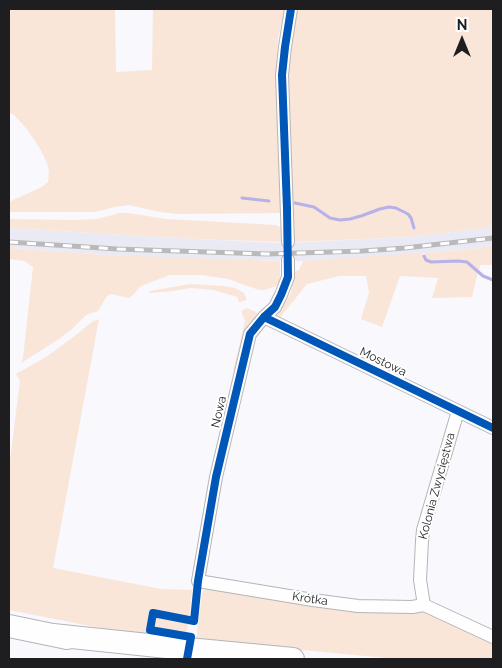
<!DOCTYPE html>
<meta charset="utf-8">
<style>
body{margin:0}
#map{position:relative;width:502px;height:668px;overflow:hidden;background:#f8f8fd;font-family:Raleway,sans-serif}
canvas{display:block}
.frame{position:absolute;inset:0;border:10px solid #1e1e21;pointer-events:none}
.north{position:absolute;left:437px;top:15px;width:50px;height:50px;-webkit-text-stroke:4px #fff;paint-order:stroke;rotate:0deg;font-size:14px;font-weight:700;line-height:20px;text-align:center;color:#1e1e21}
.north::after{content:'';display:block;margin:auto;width:18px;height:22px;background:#1e1e21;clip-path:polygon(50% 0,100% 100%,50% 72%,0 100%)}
</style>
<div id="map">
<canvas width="502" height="668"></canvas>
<div class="frame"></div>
<div class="north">N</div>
</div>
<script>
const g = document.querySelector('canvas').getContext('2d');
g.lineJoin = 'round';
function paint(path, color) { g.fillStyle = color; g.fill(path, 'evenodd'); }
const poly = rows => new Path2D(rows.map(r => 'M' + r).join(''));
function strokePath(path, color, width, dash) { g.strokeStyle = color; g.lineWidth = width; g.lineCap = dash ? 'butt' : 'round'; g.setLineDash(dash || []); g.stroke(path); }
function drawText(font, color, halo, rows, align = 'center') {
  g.font = font + ' Raleway,sans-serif'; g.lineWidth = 4; g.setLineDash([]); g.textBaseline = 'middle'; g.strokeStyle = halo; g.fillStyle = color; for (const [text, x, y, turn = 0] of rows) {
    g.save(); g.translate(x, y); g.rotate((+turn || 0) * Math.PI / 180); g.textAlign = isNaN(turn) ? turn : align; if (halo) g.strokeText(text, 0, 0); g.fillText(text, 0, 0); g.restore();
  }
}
const built = poly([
 [493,227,493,245,479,248,381,257,303,261,180,259,106,255,9,248,9,228,195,239,281,243,409,237]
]);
const green = poly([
 [9,9,115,9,116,72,152,70,153,9,285,9,278,38,276,73,276,102,284,213,178,214,160,212,129,205,115,207,95,212,9,212,9,203,11,201,42,187,48,182,49,172,47,163,39,147,26,128,13,114,9,113],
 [296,9,493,9,493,227,409,237,293,242,286,77],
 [120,213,128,213,166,219,276,225,280,227,282,229,282,242,195,239,9,228,9,219,75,220,97,219],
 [493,245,493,265,480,265,479,271,467,261,459,260,431,261,427,259,425,255,425,253,479,248],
 [9,248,106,255,280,261,280,282,279,285,265,290,259,290,228,279,202,275,170,275,141,286,137,290,134,294,129,298,111,294,107,296,98,311,86,315,72,329,59,339,21,363,23,358,33,267,24,261,9,259],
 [422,253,425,260,431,263,458,262,466,263,478,273,472,297,432,298,438,278,400,276,382,327,361,319,369,293,366,276,339,276,307,284,278,320,279,311,287,300,291,293,294,272,299,270,303,261],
 [190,284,223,286,235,288,244,293,246,298,246,300,244,301,239,302,237,297,214,290,191,288,173,291,148,293,150,291],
 [247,308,256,312,258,316,235,370,233,371,245,321,241,311],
 [99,319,53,568,161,589,192,590,189,619,152,611,148,633,179,638,145,636,100,628,9,610,9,468,20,381,16,374,46,357,76,335,92,322],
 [206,588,421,611,433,613,493,641,493,659,397,659,196,640,202,595,203,591],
 [156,617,189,623,186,634,154,628]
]);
const stream = poly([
 [242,198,269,201],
 [295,203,309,206,314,207,330,218,340,220,350,219,361,216,380,209,389,207,396,208,408,214,411,218,414,228],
 [424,256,426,260,431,262,458,261,467,262,483,276,493,280]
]);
const minor = poly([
 [288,242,282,75,285,47,291,9],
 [288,260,288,277,281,295,275,307,264,317,250,334,216,477,198,581,313,600,358,606,412,607,424,605],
 [264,317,493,428],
 [424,605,420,580,422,541,423,530,458,411],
 [424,605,493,637]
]);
const motorway = poly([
 [9,626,67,638],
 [53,635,167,647,293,659]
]);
const rail = poly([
 [9,242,117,249,267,254,362,251,405,248,493,238]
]);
const cycleway = poly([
 [264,317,493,428],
 [187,659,191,637,150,630,153,613,194,621,198,581,216,477,250,334,264,317,275,307,281,295,288,277,287,208,282,75,285,47,291,9]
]);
const streetNames = [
 ["Mostowa",383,362,26],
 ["Nowa",219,412,-77],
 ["Kolonia Zwycięstwa",437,486,-75],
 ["Krótka",310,599,8]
];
paint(built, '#eaeaf5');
paint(green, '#f9e6d8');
strokePath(stream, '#b6b1e8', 3);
strokePath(minor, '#b5b5b9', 14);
strokePath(motorway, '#b5b5b9', 24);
strokePath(minor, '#fefeff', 12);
strokePath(motorway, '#fefeff', 22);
strokePath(rail, '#bababb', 5);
strokePath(rail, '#fff', 3, [9]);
strokePath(cycleway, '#0057b8', 8);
drawText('12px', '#1e1e21', '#fff', streetNames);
</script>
